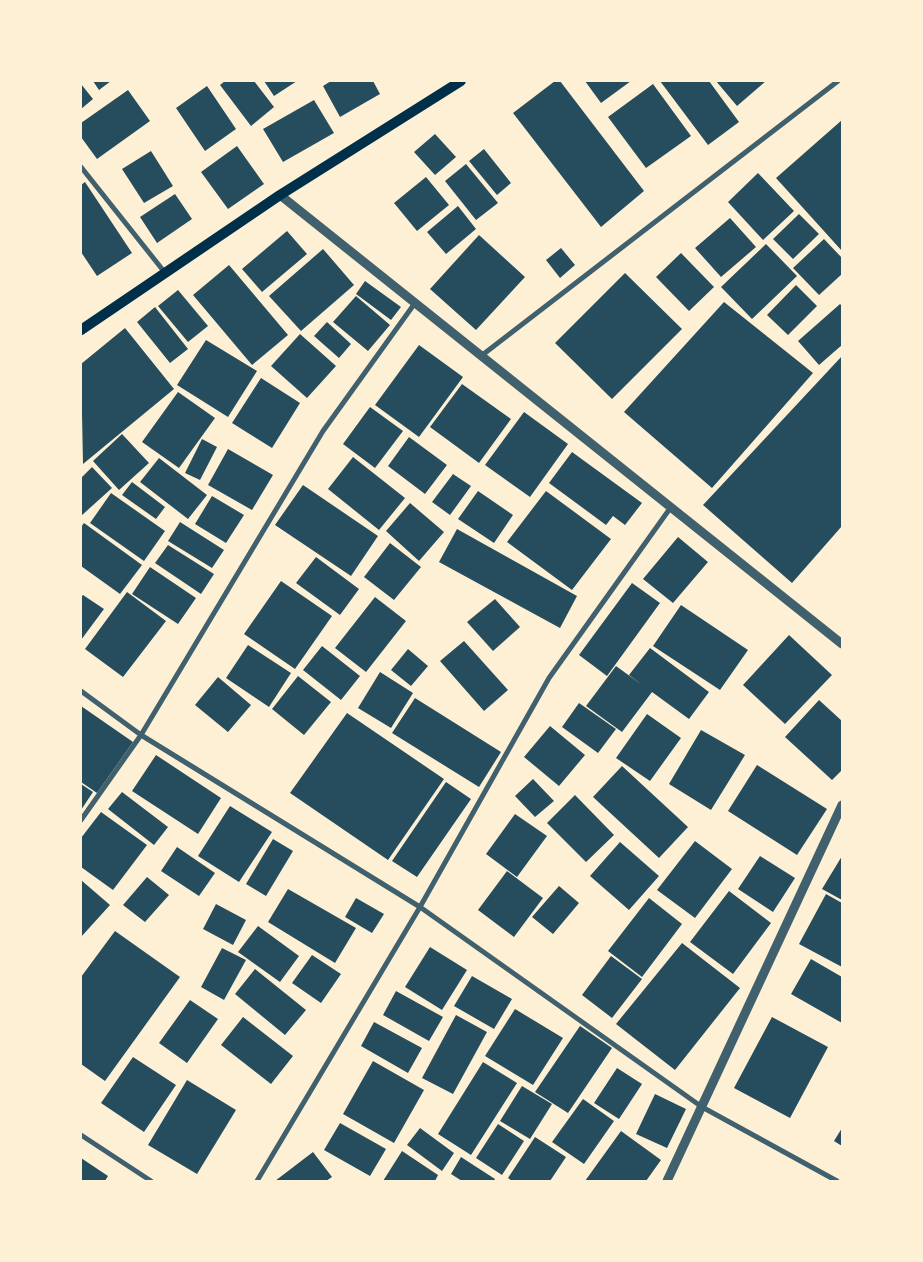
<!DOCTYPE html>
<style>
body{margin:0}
#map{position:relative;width:923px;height:1262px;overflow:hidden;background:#fdf0d5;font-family:Helvetica,sans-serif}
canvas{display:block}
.frame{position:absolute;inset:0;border:82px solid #fdf0d5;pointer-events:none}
</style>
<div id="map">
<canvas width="923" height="1262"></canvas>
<div class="frame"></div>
</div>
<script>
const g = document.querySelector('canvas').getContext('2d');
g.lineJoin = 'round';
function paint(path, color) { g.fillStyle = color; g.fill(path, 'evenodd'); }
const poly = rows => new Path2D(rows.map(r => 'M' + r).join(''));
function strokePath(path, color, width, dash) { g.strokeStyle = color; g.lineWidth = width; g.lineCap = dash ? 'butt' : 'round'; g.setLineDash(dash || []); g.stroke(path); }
const building = poly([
 [93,81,111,81,99,90],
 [225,81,254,81,274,107,251,126,220,85],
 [264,81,297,81,274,96],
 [331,81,373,81,380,94,340,117,323,86],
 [555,81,560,81,644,191,601,227,513,113],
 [585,81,631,81,601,103],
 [660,81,709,81,739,122,708,145],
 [716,81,766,81,737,106],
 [81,84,93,99,81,109],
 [653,84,691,136,646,168,608,117],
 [207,86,236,129,205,151,176,108],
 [128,90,150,121,97,159,81,137,81,123],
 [314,100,334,133,283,162,263,129],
 [842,120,842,251,776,178],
 [435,134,456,157,435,175,414,152],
 [237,146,264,184,228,209,201,172],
 [484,149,511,183,497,195,469,161],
 [151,151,173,186,144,203,122,169],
 [466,164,498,203,476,220,445,181],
 [758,173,794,211,763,240,728,202],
 [426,177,449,205,417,231,394,203],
 [85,182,132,253,97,276,81,252,81,185],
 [175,194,192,219,157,243,140,217],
 [458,206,476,229,446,254,427,232],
 [799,214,819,234,793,259,773,239],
 [730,218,756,247,721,277,695,248],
 [287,231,307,254,262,292,242,269],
 [479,235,525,277,476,330,430,289],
 [824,239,842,258,842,274,819,295,793,268],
 [766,244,797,276,752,319,721,287],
 [561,248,575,265,560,278,546,260],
 [323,249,354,285,301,331,269,296],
 [681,253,714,287,689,311,656,277],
 [229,265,288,335,252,365,193,295],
 [625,273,682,329,612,399,555,343],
 [365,281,401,307,391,320,356,294],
 [796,285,817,306,788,335,767,315],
 [178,290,208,326,188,342,158,306],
 [356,296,390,325,368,351,333,322],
 [724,302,813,373,712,488,624,412],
 [840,304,842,306,842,345,819,365,798,341],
 [155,307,188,349,170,363,137,322],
 [327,322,351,344,339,358,314,336],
 [125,328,174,389,83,464,81,364],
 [300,334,336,366,307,398,271,366],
 [206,340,257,371,228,417,177,385],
 [419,345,463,377,419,437,375,405],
 [842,356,842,526,792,583,703,505],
 [261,378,300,403,272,448,232,423],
 [462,384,511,419,479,463,430,427],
 [178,392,215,418,179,468,142,442],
 [370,407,403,431,375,468,343,444],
 [524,412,568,444,530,497,485,465],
 [122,434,149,463,119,490,93,461],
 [409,437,447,465,425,494,388,466],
 [202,439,217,447,200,480,185,473],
 [228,449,273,475,252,510,208,485],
 [572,452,642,503,625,525,613,516,606,525,549,483],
 [353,457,405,498,379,530,328,489],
 [159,458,207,495,188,519,140,482],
 [92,467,112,488,81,516,81,478],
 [453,474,471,486,450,515,432,502],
 [132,482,165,507,156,519,122,495],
 [303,485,378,536,351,576,275,525],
 [478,491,513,515,494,543,458,519],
 [546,491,611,539,572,590,507,542],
 [111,493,165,531,144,561,90,523],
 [212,496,244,515,226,543,195,524],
 [410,503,444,532,419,561,386,531],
 [180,522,224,550,212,568,168,541],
 [84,523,142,565,120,594,81,566,81,527],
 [457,529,577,596,560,628,439,562],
 [678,537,708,562,673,603,643,579],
 [390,543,421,567,394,600,364,577],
 [168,545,214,574,201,594,155,563],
 [316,557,359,589,340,615,296,583],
 [150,567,196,598,178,624,132,594],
 [281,581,332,616,295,669,244,634],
 [632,583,660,603,607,676,579,655],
 [127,592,166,621,123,677,85,649],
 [83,595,104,609,81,640,81,597],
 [375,597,406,621,366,672,335,648],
 [495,599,520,627,493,651,467,622],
 [681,605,748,650,720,690,653,646],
 [789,635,832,675,785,724,743,685],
 [464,641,508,690,484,711,440,661],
 [248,645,291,673,269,707,226,678],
 [322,646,360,676,341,700,303,670],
 [650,648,709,692,689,719,652,692,622,732,586,706,616,666,642,685,629,675],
 [408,649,428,666,411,686,391,670],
 [380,672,413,693,391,728,358,708],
 [298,676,331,702,304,735,272,709],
 [218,677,251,705,228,732,195,705],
 [415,698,501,752,479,787,392,733],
 [819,700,842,721,842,770,832,780,785,737],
 [579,703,616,729,598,753,562,727],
 [81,706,133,742,97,793,81,782],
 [347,713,444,779,388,860,290,793],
 [647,714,681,738,650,781,616,758],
 [550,726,585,755,559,786,524,757],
 [701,730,745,755,711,810,669,784],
 [156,755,221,798,198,834,132,791],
 [757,765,827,809,797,855,728,811],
 [622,766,688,827,659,858,593,797],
 [533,779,554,801,535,817,515,796],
 [446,782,471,799,417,877,392,861],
 [81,784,93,792,81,810],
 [122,792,168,827,154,845,108,809],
 [575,795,614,835,586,862,547,823],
 [230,806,272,832,239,882,198,856],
 [101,812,147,845,113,890,81,867,81,838],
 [515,814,547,836,517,877,486,854],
 [273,839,293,851,266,896,246,884],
 [695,841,732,869,695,918,657,890],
 [620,842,659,876,629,910,590,876],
 [177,847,215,873,199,896,161,871],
 [760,856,795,878,773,912,738,889],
 [842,856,842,900,822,889],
 [507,871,543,898,514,937,478,910],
 [147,877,169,895,145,922,123,905],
 [81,880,110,905,81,937],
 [559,886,579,903,553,934,532,917],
 [288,889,356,928,335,963,268,922],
 [729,891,771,923,733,974,690,942],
 [826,894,842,903,842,967,799,944],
 [356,898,384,914,372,933,345,917],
 [649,898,682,924,642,977,608,951],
 [216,904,246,920,233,945,203,929],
 [258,926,299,956,280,982,238,952],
 [115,931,180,977,105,1081,81,1064,81,977],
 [682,943,740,988,675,1070,616,1024],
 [430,947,467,970,442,1010,405,987],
 [222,948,246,960,224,1000,201,987],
 [312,955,341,974,321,1003,292,983],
 [611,956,642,979,612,1018,582,995],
 [811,959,842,977,842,1023,791,994],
 [255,969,306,1010,285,1035,235,994],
 [472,976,512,999,494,1029,454,1006],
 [396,991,443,1017,429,1041,383,1015],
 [190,1000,218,1019,187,1063,159,1043],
 [515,1009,563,1038,533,1085,485,1056],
 [456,1015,487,1032,453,1094,422,1078],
 [243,1017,293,1056,271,1084,221,1045],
 [772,1017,828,1047,790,1118,734,1088],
 [374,1022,422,1048,408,1073,361,1046],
 [580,1026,612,1048,568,1113,535,1092],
 [133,1057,176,1085,144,1132,101,1103],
 [373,1061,424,1090,394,1143,343,1114],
 [483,1062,517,1083,471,1155,438,1134],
 [617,1068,642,1084,619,1119,594,1103],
 [187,1080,236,1110,197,1174,148,1145],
 [522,1086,552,1104,530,1139,500,1121],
 [655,1094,686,1109,667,1148,636,1134],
 [583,1099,614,1121,584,1164,552,1142],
 [340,1123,386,1149,370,1176,324,1150],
 [498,1124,524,1141,502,1175,476,1158],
 [420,1128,454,1153,442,1171,407,1145],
 [842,1128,842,1146,834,1141],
 [621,1131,661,1160,646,1181,585,1181],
 [535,1137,566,1157,550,1181,512,1181,508,1178],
 [402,1151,438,1175,435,1181,383,1181],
 [313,1152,332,1177,326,1181,275,1181],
 [461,1157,495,1179,494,1181,462,1181,451,1174],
 [81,1158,108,1176,105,1181,81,1181]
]);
const minor = poly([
 [81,167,166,274],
 [481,356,838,81],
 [81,691,141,735,420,907,702,1107,837,1181],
 [81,820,141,735,323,431,415,303],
 [81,1135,151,1181],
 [257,1181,420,907,549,678,671,507]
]);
const tertiary = poly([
 [280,195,842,644],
 [667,1181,842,805]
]);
const secondary = poly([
 [81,330,280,195,461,81]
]);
paint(building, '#264d5e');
strokePath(minor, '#3f606c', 5);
strokePath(tertiary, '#3f606c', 9);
strokePath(secondary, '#003049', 10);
</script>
